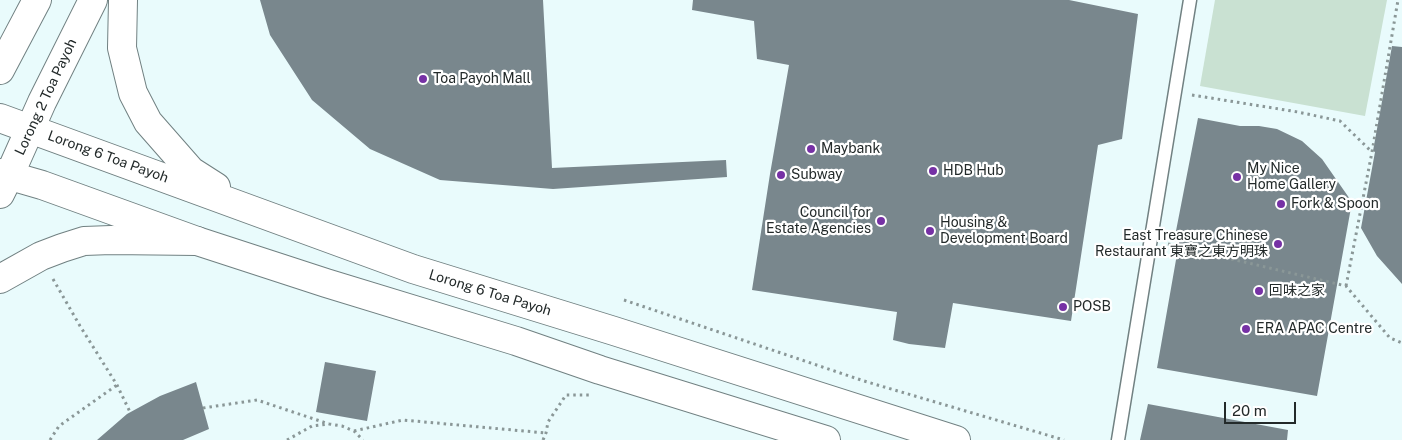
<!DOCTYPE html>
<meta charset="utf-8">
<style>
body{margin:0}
#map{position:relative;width:1402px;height:440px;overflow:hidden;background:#e9fbfc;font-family:"Public Sans",sans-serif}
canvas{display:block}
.scale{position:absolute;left:1224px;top:402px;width:72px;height:22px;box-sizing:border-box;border:2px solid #232a2a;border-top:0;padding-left:6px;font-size:15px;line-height:18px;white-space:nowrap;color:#232a2a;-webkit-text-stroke:4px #fff;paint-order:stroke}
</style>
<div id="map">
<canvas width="1402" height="440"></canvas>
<div class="scale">20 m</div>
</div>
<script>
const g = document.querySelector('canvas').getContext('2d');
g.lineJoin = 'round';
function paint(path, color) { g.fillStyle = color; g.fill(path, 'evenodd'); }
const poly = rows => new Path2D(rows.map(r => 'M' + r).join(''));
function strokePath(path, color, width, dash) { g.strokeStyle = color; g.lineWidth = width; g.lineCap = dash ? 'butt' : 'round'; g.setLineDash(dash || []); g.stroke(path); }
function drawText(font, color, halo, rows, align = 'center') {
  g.font = font + ' "Public Sans","Noto Sans SC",sans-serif'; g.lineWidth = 4.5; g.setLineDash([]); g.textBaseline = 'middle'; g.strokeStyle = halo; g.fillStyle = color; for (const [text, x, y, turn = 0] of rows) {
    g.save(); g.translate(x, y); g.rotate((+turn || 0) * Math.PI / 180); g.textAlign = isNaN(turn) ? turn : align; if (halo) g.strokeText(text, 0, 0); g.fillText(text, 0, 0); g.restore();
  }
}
const green = poly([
 [1215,0,1387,0,1365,116,1200,86]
]);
const building = poly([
 [260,0,543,0,552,168,726,160,727,177,553,189,440,180,370,149,312,100,270,35],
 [693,0,1069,0,1138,14,1122,139,1098,145,1071,321,953,303,945,348,909,344,893,340,897,312,752,290,770,174,789,65,757,59,754,21,692,10],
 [1392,46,1402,47,1402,284,1377,256,1361,228,1375,152,1373,151],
 [1198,118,1240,126,1259,126,1277,129,1302,141,1322,159,1352,202,1317,396,1157,368,1180,237,1175,236],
 [325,362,376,371,367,421,316,412],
 [196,382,209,429,183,440,97,440,127,414,160,396],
 [1148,404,1288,430,1287,440,1140,440]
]);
const path = poly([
 [1192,95,1298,112,1340,121,1372,152],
 [1168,244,1346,286,1390,338,1402,343],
 [53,279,80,326,117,385,130,412],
 [1346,286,1372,152,1398,0],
 [624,300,864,381,1064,440],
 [203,408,257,400,329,424],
 [354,431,403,420,546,433],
 [50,440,59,426,117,385],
 [287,440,312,426,329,424,342,426,354,431,363,440],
 [543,440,546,433,548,422,566,395,589,395]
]);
const service = poly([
 [1118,440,1190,0]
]);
const tertiary = poly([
 [0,70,37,0],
 [9,176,42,102,93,0]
]);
const secondary = poly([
 [123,0,122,48,133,93,148,122,191,171,216,187],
 [0,118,413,269,614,331,956,440],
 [0,173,42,185,197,241,326,283,516,341,600,370,826,440]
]);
const primary = poly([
 [0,194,9,176],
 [0,279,41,256,62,248,84,241,111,240,197,241]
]);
const markers = [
 [423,79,5,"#7631a5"],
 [811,149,5,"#7631a5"],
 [933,171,5,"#7631a5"],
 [781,175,5,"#7631a5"],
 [1237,177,5,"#7631a5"],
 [1281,204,5,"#7631a5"],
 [881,221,5,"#7631a5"],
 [930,231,5,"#7631a5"],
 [1278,244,5,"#7631a5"],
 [1259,291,5,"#7631a5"],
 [1063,307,5,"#7631a5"],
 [1246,329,5,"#7631a5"]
];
const poiNames = [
 ["Toa Payoh Mall",433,79],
 ["Maybank",821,149],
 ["My Nice",1247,169],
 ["Home Gallery",1247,185],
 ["HDB Hub",943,171],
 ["Subway",791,175],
 ["Fork & Spoon",1291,204],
 ["Council for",871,213,"right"],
 ["Estate Agencies",871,229,"right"],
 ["Housing &",940,223],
 ["Development Board",940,239],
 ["East Treasure Chinese",1268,236,"right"],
 ["Restaurant 東寶之東方明珠",1268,252,"right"],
 ["回味之家",1269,291],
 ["POSB",1073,307],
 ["ERA APAC Centre",1256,329]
];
const streetNames = [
 ["Lorong 2 Toa Payoh",46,97,-65],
 ["Lorong 6 Toa Payoh",108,157,20],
 ["Lorong 6 Toa Payoh",490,293,17]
];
paint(green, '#c9e1d2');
paint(building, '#79878d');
strokePath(service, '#718182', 15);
strokePath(tertiary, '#718182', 30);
strokePath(secondary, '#718182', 30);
strokePath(primary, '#718182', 30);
strokePath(path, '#8a9797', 3, [2.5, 4]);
strokePath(service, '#fff', 12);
strokePath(tertiary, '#fff', 28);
strokePath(secondary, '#fff', 28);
strokePath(primary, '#fff', 28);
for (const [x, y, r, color] of markers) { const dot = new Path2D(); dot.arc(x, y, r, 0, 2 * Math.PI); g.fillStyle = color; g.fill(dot); strokePath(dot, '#fff', 2); }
drawText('14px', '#232a2a', '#fff', poiNames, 'left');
drawText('14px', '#232a2a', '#fff', streetNames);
</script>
